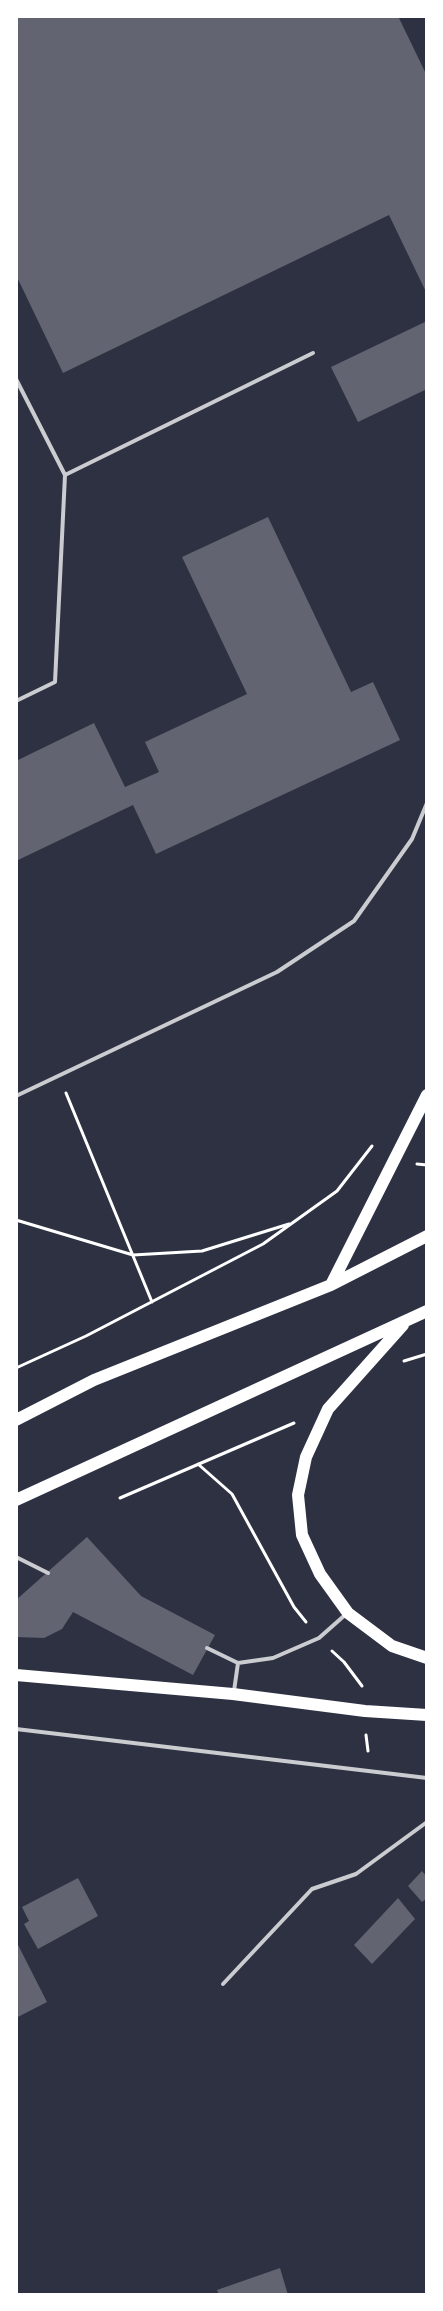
<!DOCTYPE html>
<style>
body{margin:0}
#map{position:relative;width:443px;height:2311px;overflow:hidden;background:#2d3142;font-family:"Nunito Sans",sans-serif}
canvas{display:block}
.frame{position:absolute;inset:0;border:18px solid #fff;pointer-events:none}
</style>
<div id="map">
<canvas width="443" height="2311"></canvas>
<div class="frame"></div>
</div>
<script>
const g = document.querySelector('canvas').getContext('2d');
g.lineJoin = 'round';
function paint(path, color) { g.fillStyle = color; g.fill(path, 'evenodd'); }
const poly = rows => new Path2D(rows.map(r => 'M' + r).join(''));
function strokePath(path, color, width, dash) { g.strokeStyle = color; g.lineWidth = width; g.lineCap = dash ? 'butt' : 'round'; g.setLineDash(dash || []); g.stroke(path); }
const building = poly([
 [16,16,398,16,427,76,427,294,389,215,63,373,16,275],
 [427,321,427,389,358,422,331,367],
 [268,517,351,692,373,682,400,740,156,854,133,805,16,861,16,761,94,723,125,787,159,772,145,742,247,694,182,557],
 [87,1537,141,1596,215,1635,193,1675,73,1612,62,1629,44,1638,16,1637,16,1600],
 [422,1871,427,1877,427,1898,422,1902,408,1886],
 [78,1878,98,1916,38,1949,24,1924,29,1921,22,1907],
 [398,1898,415,1919,372,1964,354,1945],
 [16,1941,47,2002,16,2018],
 [280,2268,288,2295,219,2295,217,2290]
]);
const path = poly([
 [66,1093,152,1302],
 [417,1164,427,1165],
 [16,1220,133,1255,202,1251,289,1224],
 [404,1361,427,1354],
 [16,1368,86,1336,263,1244,337,1191,372,1146],
 [198,1464,232,1494,294,1607,306,1622],
 [120,1498,294,1423],
 [332,1651,344,1662,362,1686],
 [366,1735,368,1751]
]);
const service = poly([
 [16,379,65,475,313,353],
 [16,701,55,682,65,475],
 [16,1096,277,972,354,921,412,839,427,803],
 [16,1557,48,1573],
 [207,1648,238,1663,273,1658,319,1638,345,1615],
 [234,1691,238,1663],
 [16,1729,427,1778],
 [223,1984,312,1889,356,1874,427,1822]
]);
const primary = poly([
 [331,1285,427,1095],
 [403,1325,328,1409,306,1457,298,1495,302,1535,320,1574,348,1613,392,1646,427,1658],
 [16,1420,94,1380,331,1285,427,1236],
 [16,1500,427,1311],
 [16,1675,233,1694,365,1711,427,1715]
]);
paint(building, '#626471');
strokePath(path, '#fff', 3);
strokePath(service, '#caccd0', 4);
strokePath(primary, '#fff', 12);
</script>
